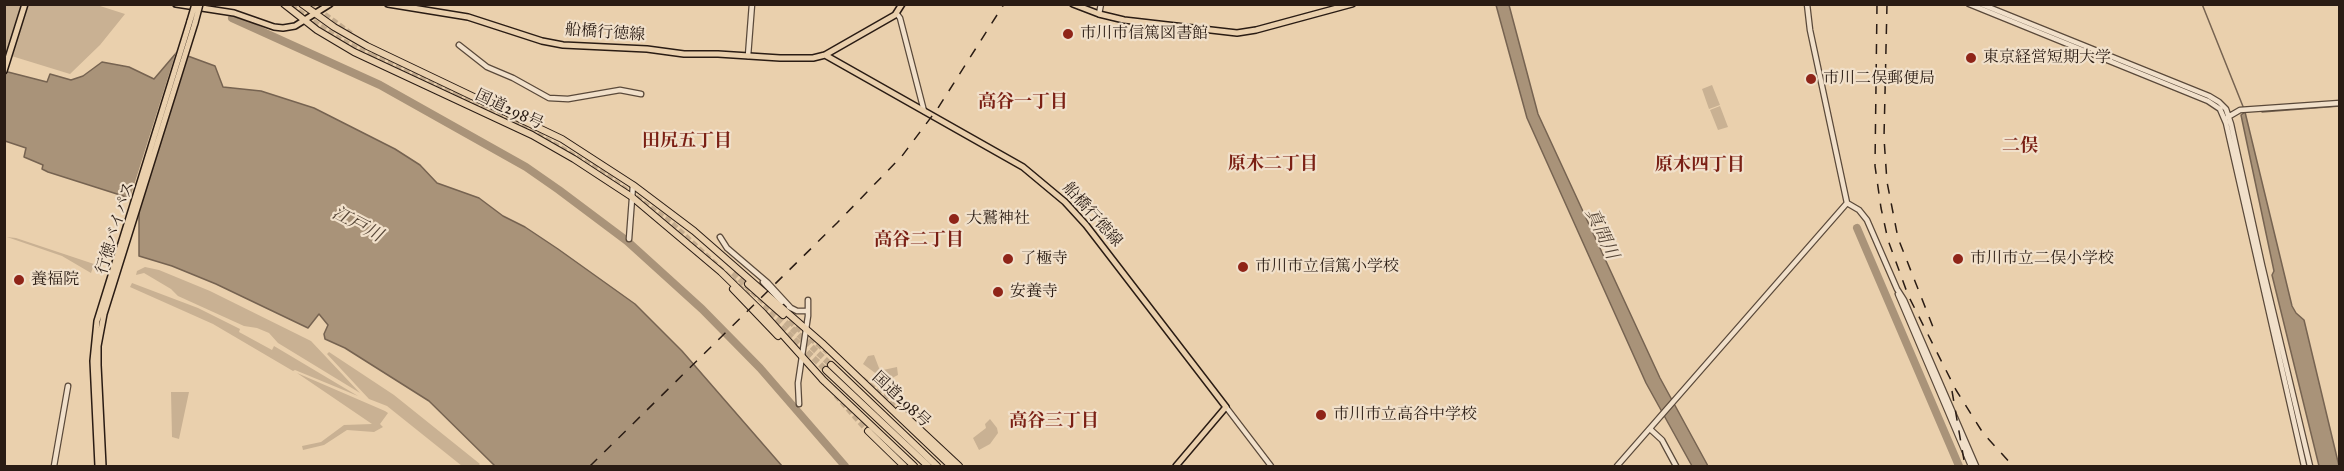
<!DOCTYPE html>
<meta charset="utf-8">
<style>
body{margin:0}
#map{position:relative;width:2344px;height:471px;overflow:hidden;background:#ead0ad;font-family:"IM FELL Great Primer",serif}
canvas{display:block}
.frame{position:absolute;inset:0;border:6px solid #2a1c14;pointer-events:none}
</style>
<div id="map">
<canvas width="2344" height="471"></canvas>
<div class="frame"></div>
</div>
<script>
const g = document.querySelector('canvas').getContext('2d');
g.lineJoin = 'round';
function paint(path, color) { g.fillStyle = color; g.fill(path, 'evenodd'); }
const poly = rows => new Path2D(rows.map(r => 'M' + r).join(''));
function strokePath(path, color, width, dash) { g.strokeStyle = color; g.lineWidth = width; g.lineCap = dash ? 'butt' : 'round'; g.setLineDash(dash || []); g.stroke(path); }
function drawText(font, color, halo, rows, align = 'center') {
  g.font = font + ' "IM FELL Great Primer","Noto Serif JP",serif'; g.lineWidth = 4.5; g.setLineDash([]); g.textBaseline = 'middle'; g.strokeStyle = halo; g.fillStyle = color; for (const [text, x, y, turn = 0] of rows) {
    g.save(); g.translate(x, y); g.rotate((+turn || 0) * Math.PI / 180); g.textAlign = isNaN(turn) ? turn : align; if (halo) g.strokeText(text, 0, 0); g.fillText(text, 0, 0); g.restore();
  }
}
const green = poly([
 [5,5,97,5,125,14,100,45,70,74,5,54],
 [1712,85,1720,105,1709,109,1702,89],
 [1720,106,1728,127,1718,130,1710,110],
 [7,237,16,238,94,264,91,273,62,256],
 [145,267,159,270,210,291,311,341,360,393,278,343,269,333,257,328,244,326,178,296,171,289,144,273,136,275,137,271],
 [132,283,198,308,240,329,239,332,272,350,274,346,358,396,295,370,293,371,213,324,130,287],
 [329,352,394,395,480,464,478,466,462,466,387,406,369,399,327,354],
 [874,355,879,368,883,370,897,367,898,375,886,381,863,364,868,356],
 [297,373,385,411,388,413,380,424,383,427,374,432,347,430,324,445,303,450,302,446,321,442,344,425,372,424],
 [171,392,189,392,179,439,172,437],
 [990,419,997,428,998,433,990,444,979,450,973,438,986,428,985,424]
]);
const water = poly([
 [1496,5,1509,5,1538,114,1660,378,1708,466,1692,466,1646,383,1527,118,1496,5],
 [177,52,215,66,223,87,261,91,314,108,395,149,420,165,437,183,479,198,503,216,525,227,558,249,635,304,682,351,782,466,495,466,429,401,345,348,325,339,324,334,328,325,319,314,308,328,216,284,172,266,139,256,139,201,48,172,42,169,43,165,24,157,26,148,5,141,4,71,47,82,50,74,71,80,83,76,102,62,129,67,154,79,177,52],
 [2245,112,2292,306,2296,313,2304,320,2339,466,2319,466,2272,275,2274,271,2241,115,2245,112]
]);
const pier = poly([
 [177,49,189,54,136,222,136,203,129,201]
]);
const stream = poly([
 [2202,4,2244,109],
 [2262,112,2340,106]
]);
const river = poly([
 [232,18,380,85,526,167,559,190,627,241,702,309,760,368,845,466],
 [1857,228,1959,466]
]);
const highwayTunnel = poly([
 [310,4,351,34],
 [291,6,337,38,376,59],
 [372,53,463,95],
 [456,96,533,132,598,170,670,222,750,297],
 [733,273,831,365],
 [762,308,826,370],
 [789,321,828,352],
 [862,379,899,410],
 [836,395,868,431]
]);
const minor = poly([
 [1807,4,1810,30,1847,203,1859,210,1867,220,1897,289,1904,300,1976,466],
 [1969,4,2208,101,2220,109,2226,123,2304,466],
 [1981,4,2209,96,2219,102,2226,109,2231,124,2262,265,2310,466],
 [897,14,900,18,924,111],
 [1099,14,1101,4],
 [459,45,487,67,513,78,549,98,568,99,620,90,641,94],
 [748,56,752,4],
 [2228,117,2240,110,2340,103],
 [720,237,727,248,768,283,791,308],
 [629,239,633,185],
 [763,282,782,302],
 [1898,294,1971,466],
 [789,307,797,311,806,311],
 [799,404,798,383,808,316,808,300],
 [1226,407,1271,466],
 [1650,429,1662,440,1676,466],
 [54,466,68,386],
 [1617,466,1847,203]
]);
const major = poly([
 [176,4,234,13,274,27,283,28,295,26,330,4],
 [388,4,468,17,542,41,563,45,647,49,684,54,718,54,780,58,813,58,825,55,895,15,902,4],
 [1073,4,1099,14,1124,20,1237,33,1256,30,1352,4],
 [825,55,1023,167,1065,202,1086,225,1226,407,1176,466],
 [4,71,25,4],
 [98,466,93,361,97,321,190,21],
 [103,466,98,365,98,346,104,314,195,23]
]);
const highway = poly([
 [284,4,317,30,354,52,532,135,574,159,632,197,721,272,763,313,824,381],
 [302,4,334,27,367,46,562,139,633,185,694,231,822,343,951,466],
 [748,284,783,315],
 [733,289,778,336],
 [831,365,937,466],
 [826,370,928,466],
 [822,379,914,466],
 [899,410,959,466],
 [868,431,904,466]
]);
const rail = poly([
 [1877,4,1875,166,1881,208,1888,240,1908,295,1956,390,1983,433,2013,466],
 [1887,4,1884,138,1887,182,1898,238,1933,327],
 [1952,391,1965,466],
 [590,466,837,223,902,156,938,108,1004,4]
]);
const majorBridge = poly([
 [190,21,195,4],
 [195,23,200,4]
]);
const markers = [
 [1068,34,6,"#8f2418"],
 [1971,58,6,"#8f2418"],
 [1811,79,6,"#8f2418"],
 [954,219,6,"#8f2418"],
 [1008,259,6,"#8f2418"],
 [1958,259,6,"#8f2418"],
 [1243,267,6,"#8f2418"],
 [19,280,6,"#8f2418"],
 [998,292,6,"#8f2418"],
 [1321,415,6,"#8f2418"]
];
const streetNames = [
 ["船橋行徳線",605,33,4],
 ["国道298号",509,110,25],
 ["船橋行徳線",1092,215,48],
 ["行徳バイパス",116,228,-73],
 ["国道298号",901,400,43]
];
const poiNames = [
 ["市川市信篤図書館",1080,34],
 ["東京経営短期大学",1983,58],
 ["市川二俣郵便局",1823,79],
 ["大鷲神社",966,219],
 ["了極寺",1020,259],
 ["市川市立二俣小学校",1970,259],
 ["市川市立信篤小学校",1255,267],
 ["養福院",31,280],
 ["安養寺",1010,292],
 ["市川市立高谷中学校",1333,415]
];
const neighbourhoodNames = [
 ["高谷一丁目",1023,103],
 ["田尻五丁目",687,142],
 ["二俣",2020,147],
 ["原木二丁目",1273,165],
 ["原木四丁目",1700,166],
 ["高谷二丁目",919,241],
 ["高谷三丁目",1054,422]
];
const waterNames = [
 ["江戸川",357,225,28],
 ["真間川",1601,234,65]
];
paint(green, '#c9b193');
paint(water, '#a99379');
strokePath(water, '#766351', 1.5);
paint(pier, '#ead0ad');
strokePath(stream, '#766351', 1.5);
strokePath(river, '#a99379', 8);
strokePath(highwayTunnel, '#c4ac8e', 6, [6, 3]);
strokePath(minor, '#5a493a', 7);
strokePath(major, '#2a1c14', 8);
strokePath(highway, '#2a1c14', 8);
strokePath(minor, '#f1e0ca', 4.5);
strokePath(major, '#ead0ad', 5);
strokePath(highway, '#ead0ad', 6);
strokePath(rail, '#2a1c14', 1.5, [10, 10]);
strokePath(majorBridge, '#2a1c14', 8, []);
strokePath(majorBridge, '#ead0ad', 5);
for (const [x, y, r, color] of markers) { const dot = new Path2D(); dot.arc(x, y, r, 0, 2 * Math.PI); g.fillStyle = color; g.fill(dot); strokePath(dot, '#f1e0ca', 2); }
drawText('16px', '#2a1c14', '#f1e0ca', streetNames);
drawText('16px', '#2a1c14', '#f1e0ca', poiNames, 'left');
drawText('bold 18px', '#7a1f14', '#f1e0ca', neighbourhoodNames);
drawText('italic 18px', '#564637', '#f1e0ca', waterNames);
</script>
